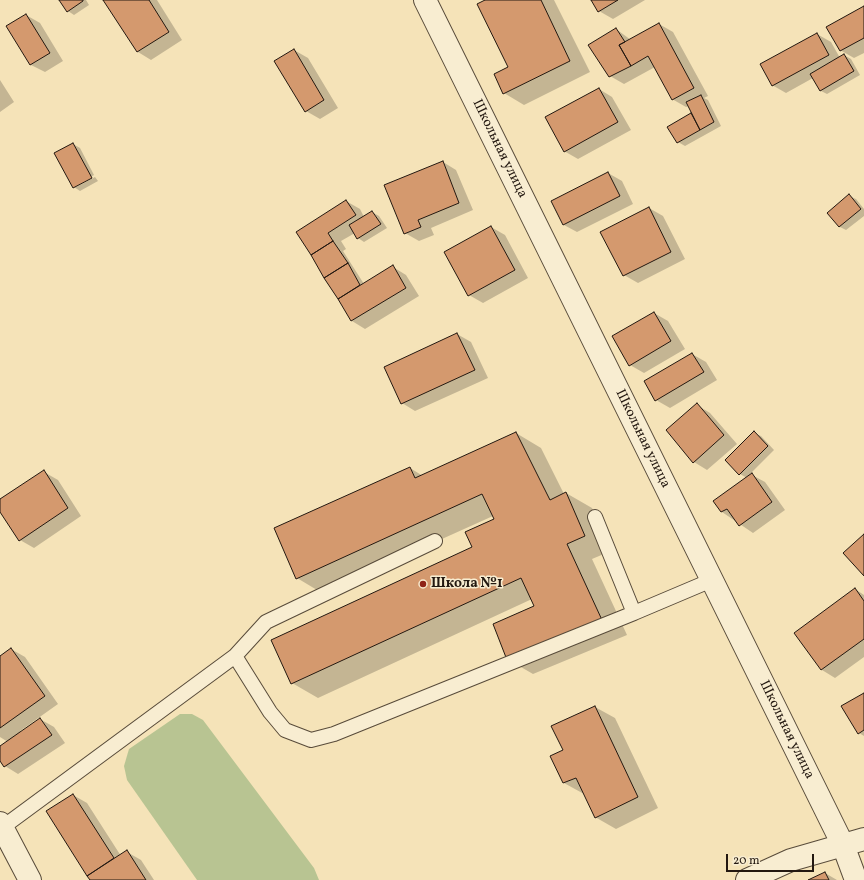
<!DOCTYPE html>
<meta charset="utf-8">
<style>
body{margin:0}
#map{position:relative;width:864px;height:880px;overflow:hidden;background:#f5e3b8;font-family:Vollkorn,serif}
canvas{display:block}
.scale{position:absolute;left:726px;top:854px;width:88px;height:18px;box-sizing:border-box;border:2px solid #231810;border-top:0;padding-left:5px;font-size:12px;line-height:14px;white-space:nowrap;color:#231810;-webkit-text-stroke:3px #f8edd1;paint-order:stroke}
</style>
<div id="map">
<canvas width="864" height="880"></canvas>
<div class="scale">20 m</div>
</div>
<script>
const g = document.querySelector('canvas').getContext('2d');
g.lineJoin = 'round';
function paint(path, color) { g.fillStyle = color; g.fill(path, 'evenodd'); }
const poly = rows => new Path2D(rows.map(r => 'M' + r).join(''));
function strokePath(path, color, width, dash) { g.strokeStyle = color; g.lineWidth = width; g.lineCap = dash ? 'butt' : 'round'; g.setLineDash(dash || []); g.stroke(path); }
function drawText(font, color, halo, rows, align = 'center') {
  g.font = font + ' Vollkorn,serif'; g.lineWidth = 3; g.setLineDash([]); g.textBaseline = 'middle'; g.strokeStyle = halo; g.fillStyle = color; for (const [text, x, y, turn = 0] of rows) {
    g.save(); g.translate(x, y); g.rotate((+turn || 0) * Math.PI / 180); g.textAlign = isNaN(turn) ? turn : align; if (halo) g.strokeText(text, 0, 0); g.fillText(text, 0, 0); g.restore();
  }
}
const green = poly([
 [180,714,192,714,203,720,314,868,319,880,197,880,127,780,124,766,129,749]
]);
const shadow = poly([
 [61,0,86,0,89,5,74,15,68,11],
 [105,0,157,0,182,40,151,60,138,52],
 [487,0,554,0,590,72,524,105,504,93,510,67],
 [593,0,645,0,613,19,599,11],
 [864,7,864,53,854,58,840,50],
 [26,15,40,23,63,61,45,72,31,65,8,27],
 [659,24,673,32,708,96,704,98,708,100,721,126,685,146,678,142,669,127,693,113,689,106,686,107,672,99,655,67,624,84,610,76,616,29,631,40],
 [817,34,831,42,840,58,844,55,851,59,860,75,827,94,821,91,813,78,786,93,772,85],
 [294,50,308,58,338,108,320,119,306,111],
 [0,80,14,102,0,112],
 [599,89,612,97,631,130,578,159,564,151],
 [73,144,80,148,94,175,76,185,76,187,95,177,98,181,80,191,74,187],
 [443,162,456,170,473,210,431,228,434,235,419,241,405,233],
 [608,173,622,181,633,204,577,232,564,225],
 [849,196,856,199,864,209,864,216,846,230,840,227,828,213],
 [346,201,360,209,364,217,372,212,379,216,387,228,364,242,358,238,355,233,341,241,346,249,343,251,364,284,393,267,406,275,419,296,365,329,352,321,312,255],
 [649,208,663,216,685,259,638,283,624,275],
 [491,227,505,235,528,278,483,303,469,295],
 [654,313,668,321,685,349,644,373,630,365],
 [457,334,471,342,488,378,415,411,402,403],
 [692,354,706,362,717,380,670,408,656,400],
 [697,405,710,413,737,444,707,470,694,462],
 [516,433,541,448,564,494,566,493,592,508,611,551,592,559,627,635,533,674,507,659,535,606,532,599,318,698,292,683,473,547,495,520,493,516,322,593,297,578,410,468,423,476],
 [754,433,761,436,774,450,750,474,765,482,785,510,753,533,722,512,714,501,747,478,740,474],
 [44,472,58,480,81,516,34,548,20,540,0,510,0,500],
 [855,589,864,595,864,657,835,678,822,670,795,633],
 [11,649,25,657,58,704,20,731,21,732,40,719,54,727,65,743,18,774,5,766,0,759,0,747,8,742,0,737,0,657],
 [864,694,864,736,859,733],
 [595,707,615,718,658,808,616,829,595,817,584,794,564,783,564,751],
 [73,795,87,803,121,856,127,852,141,860,154,880,91,880,47,812],
 [825,873,837,880,810,880]
]);
const building = poly([
 [59,0,83,0,83,1,67,12,59,0],
 [103,0,149,0,169,32,137,52,103,0],
 [485,0,541,0,570,61,503,94,494,74,508,67,477,4,485,0],
 [591,0,618,0,598,12,591,0],
 [864,6,864,38,840,51,826,27,864,6],
 [26,14,50,53,30,65,6,26,26,14],
 [659,23,694,88,672,100,648,56,631,66,619,45,659,23],
 [616,28,625,42,619,45,631,66,609,77,588,45,616,28],
 [817,33,829,55,772,86,760,64,817,33],
 [294,49,324,100,305,112,274,61,294,49],
 [844,54,854,71,820,91,810,74,844,54],
 [599,88,618,122,564,152,545,117,599,88],
 [701,95,714,122,700,130,686,102,701,95],
 [691,113,700,130,677,143,667,127,691,113],
 [73,143,92,178,73,188,54,153,73,143],
 [443,161,459,203,418,220,421,227,404,234,384,185,443,161],
 [608,172,620,196,563,225,551,201,608,172],
 [849,194,861,209,839,227,827,213,849,194],
 [346,200,356,215,328,233,333,241,311,255,296,232,346,200],
 [649,207,671,252,623,276,600,232,649,207],
 [372,211,381,224,357,239,349,225,372,211],
 [491,226,515,270,468,296,444,252,491,226],
 [333,241,348,263,324,278,311,255,333,241],
 [348,263,360,285,338,299,324,278,348,263],
 [393,265,406,288,351,321,338,299,393,265],
 [654,312,671,341,629,366,612,336,654,312],
 [457,333,475,370,401,404,384,367,457,333],
 [692,353,704,372,655,401,644,381,692,353],
 [697,403,724,435,693,463,666,430,697,403],
 [754,431,768,446,739,475,725,460,754,431],
 [516,432,550,500,566,492,585,536,567,544,602,620,507,660,493,624,534,606,521,578,291,684,271,640,472,547,465,532,494,519,482,494,296,579,274,528,410,467,415,478,516,432],
 [44,470,68,508,19,541,0,512,0,499,44,470],
 [752,473,772,502,739,526,727,509,721,512,713,501,752,473],
 [864,534,864,576,843,553,864,534],
 [855,588,864,601,864,639,821,670,794,633,855,588],
 [11,648,45,696,0,728,0,656,11,648],
 [864,693,864,730,858,734,841,706,864,693],
 [595,706,638,797,595,818,576,778,563,783,550,756,563,750,551,726,595,706],
 [40,718,52,735,4,767,0,761,0,746,40,718],
 [73,794,114,858,87,876,46,811,73,794],
 [127,850,146,880,90,880,87,876,127,850],
 [825,872,829,880,808,880,825,872]
]);
const service = poly([
 [634,613,712,580],
 [235,656,266,622,435,541],
 [3,827,235,656,270,712,285,730,311,740,334,734,634,613,595,517]
]);
const minor = poly([
 [425,0,843,845,856,880],
 [0,823,30,880],
 [747,880,791,860,864,839]
]);
const markers = [
 [423,584,4,"#8f2418"]
];
const streetNames = [
 ["Школьная улица",499,149,64],
 ["Школьная улица",642,439,64],
 ["Школьная улица",786,730,64]
];
const poiNames = [
 ["Школа №1",431,584]
];
paint(green, '#b8c492');
paint(shadow, '#0003');
paint(building, '#d4996e');
strokePath(building, '#231810', 1);
strokePath(service, '#584b3a', 16);
strokePath(minor, '#584b3a', 24);
strokePath(service, '#f8edd1', 14);
strokePath(minor, '#f8edd1', 22);
for (const [x, y, r, color] of markers) { const dot = new Path2D(); dot.arc(x, y, r, 0, 2 * Math.PI); g.fillStyle = color; g.fill(dot); strokePath(dot, '#f8edd1', 1.5); }
drawText('14px', '#231810', '#f8edd1', streetNames);
drawText('bold 14px', '#231810', '#f8edd1', poiNames, 'left');
</script>
